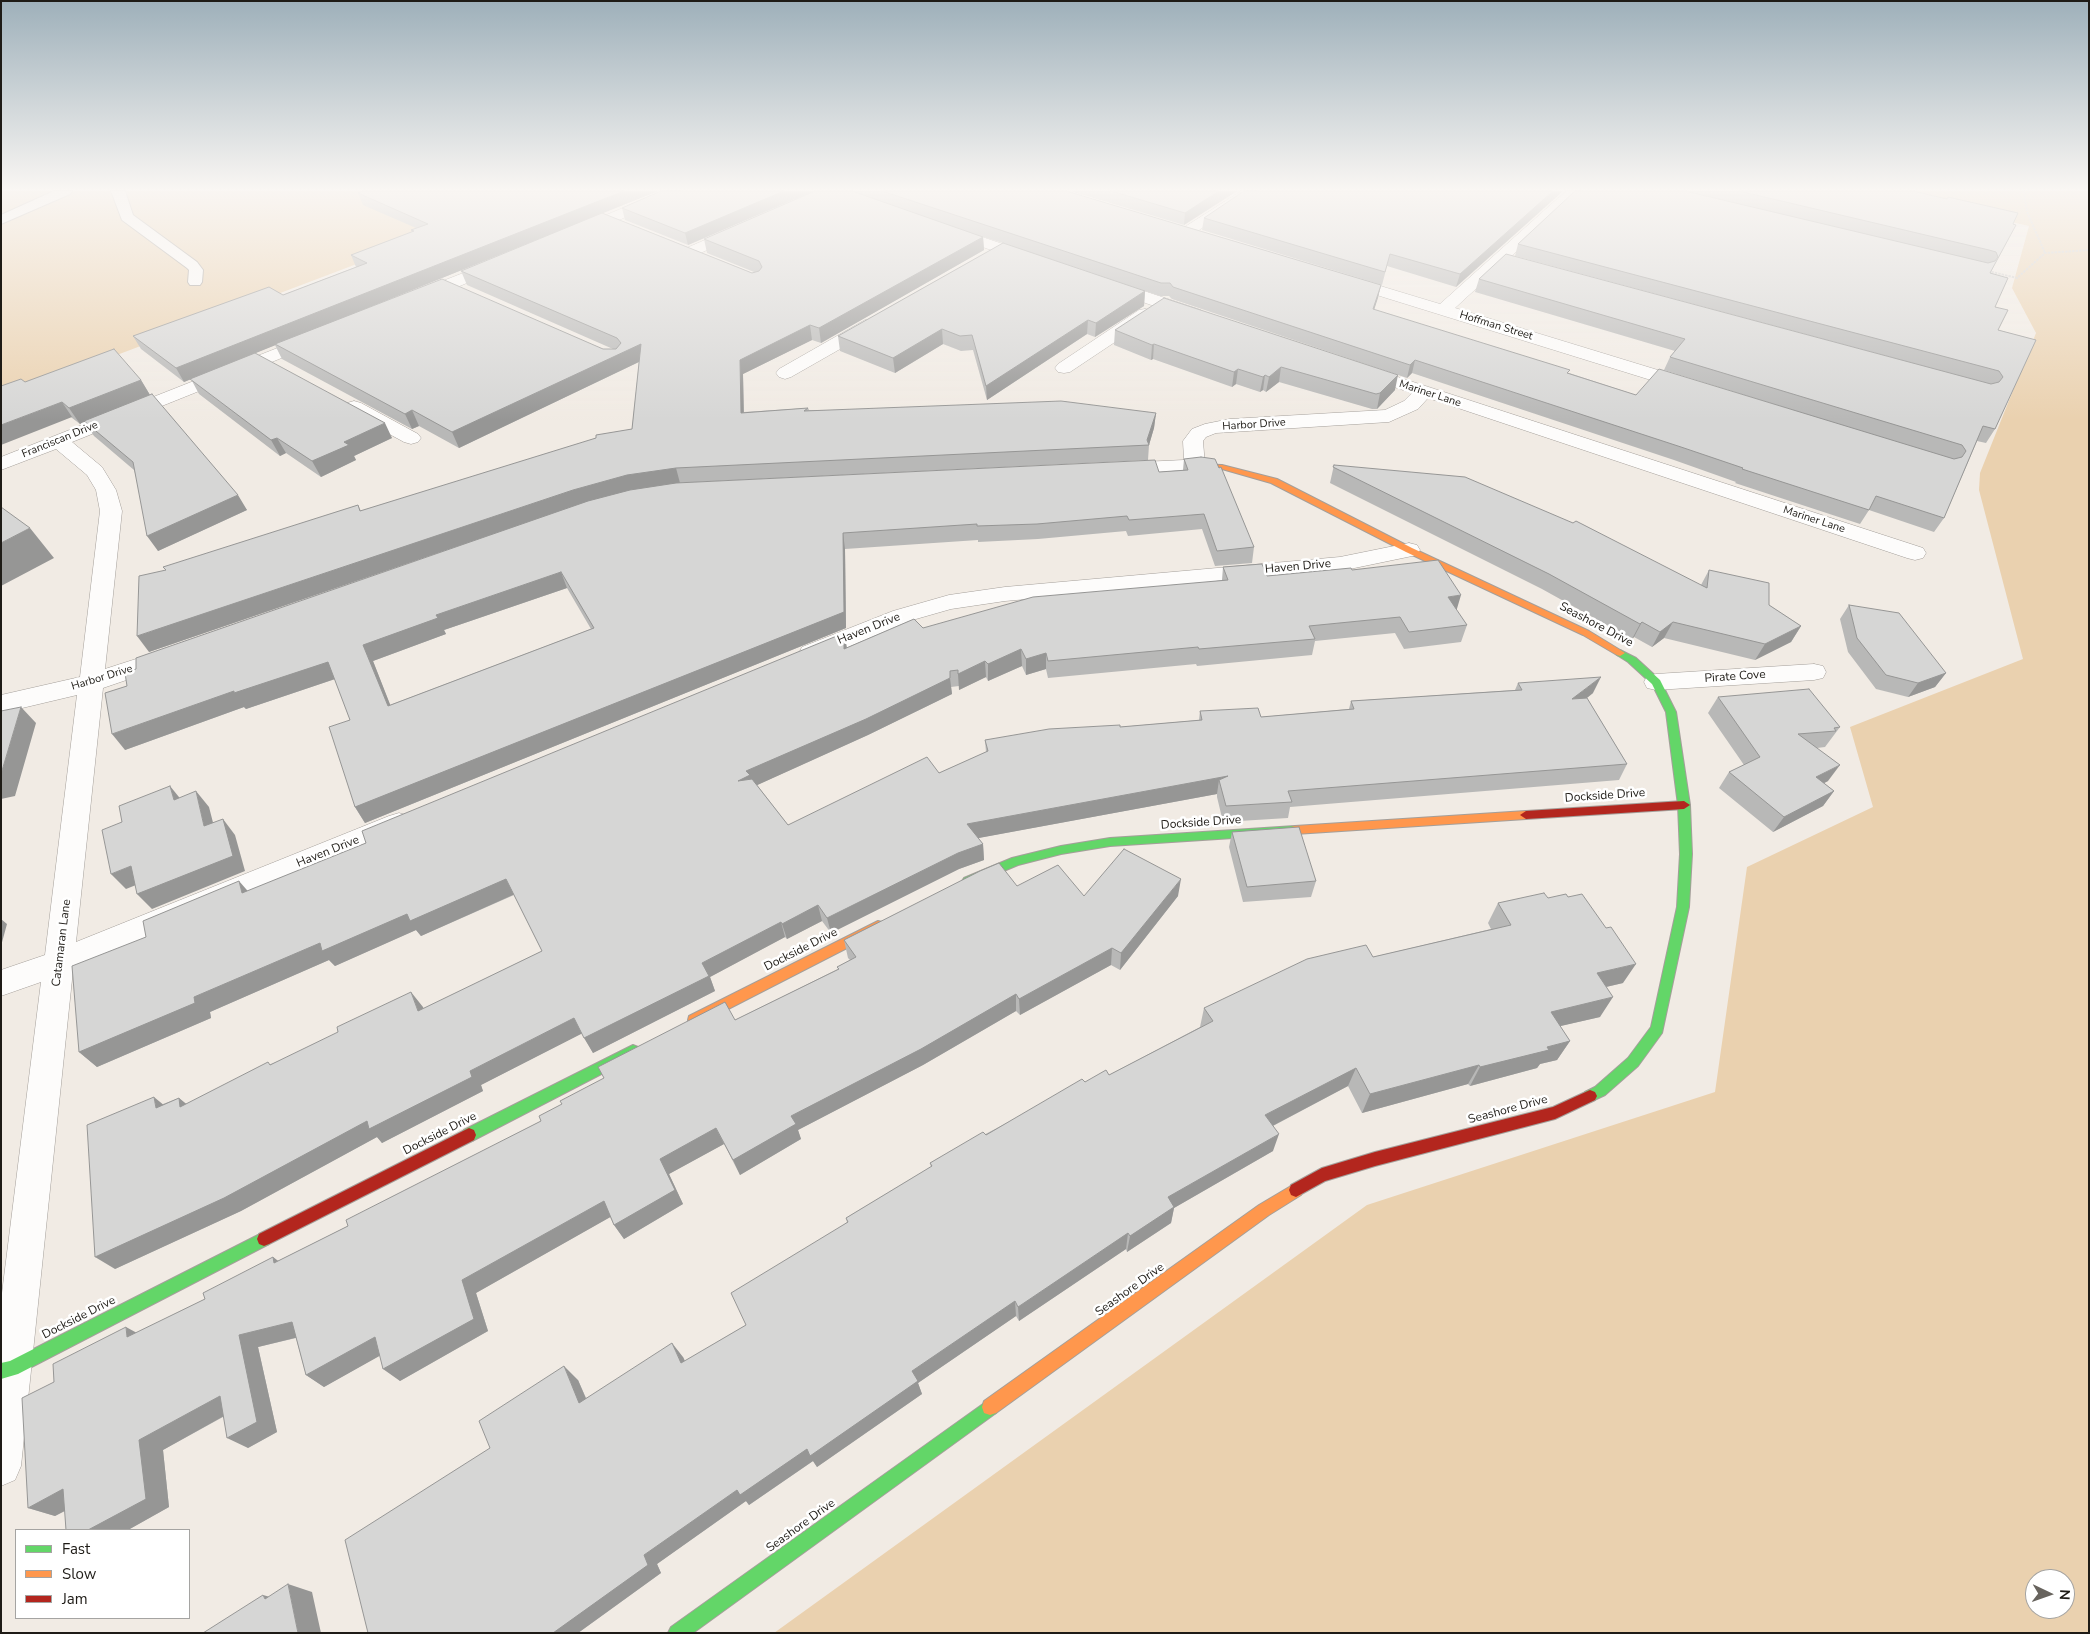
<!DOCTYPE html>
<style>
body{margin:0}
#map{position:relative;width:2090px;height:1634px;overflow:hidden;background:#f1ebe4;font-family:"Nunito Sans",sans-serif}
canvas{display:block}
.frame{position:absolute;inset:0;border:2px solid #1e1b16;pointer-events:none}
.legend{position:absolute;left:15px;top:1529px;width:175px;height:90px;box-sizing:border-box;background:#fff;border:1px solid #a5a4a2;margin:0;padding:6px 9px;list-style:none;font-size:15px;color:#1e1b16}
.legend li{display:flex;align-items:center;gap:10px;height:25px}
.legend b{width:25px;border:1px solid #a5a4a2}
.north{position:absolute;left:2025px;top:1569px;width:50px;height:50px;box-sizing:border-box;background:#fff;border:1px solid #a5a4a2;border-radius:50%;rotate:93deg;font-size:14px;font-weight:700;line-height:20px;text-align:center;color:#1e1b16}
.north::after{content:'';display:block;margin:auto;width:18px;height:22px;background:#68645e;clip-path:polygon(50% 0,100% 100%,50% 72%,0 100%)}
</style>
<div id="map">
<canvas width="2090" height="1634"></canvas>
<div class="frame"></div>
<ul class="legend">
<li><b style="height:6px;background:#63d668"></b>Fast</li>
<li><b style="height:6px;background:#ff974d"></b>Slow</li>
<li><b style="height:6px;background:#b3261e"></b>Jam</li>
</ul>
<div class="north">N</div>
</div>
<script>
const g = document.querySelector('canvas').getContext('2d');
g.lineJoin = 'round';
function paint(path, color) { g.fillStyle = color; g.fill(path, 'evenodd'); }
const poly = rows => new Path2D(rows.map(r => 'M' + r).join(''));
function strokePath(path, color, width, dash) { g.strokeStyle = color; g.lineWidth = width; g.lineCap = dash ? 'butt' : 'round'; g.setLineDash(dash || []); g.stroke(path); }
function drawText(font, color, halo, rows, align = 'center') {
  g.font = font + ' "Nunito Sans",sans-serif'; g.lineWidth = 5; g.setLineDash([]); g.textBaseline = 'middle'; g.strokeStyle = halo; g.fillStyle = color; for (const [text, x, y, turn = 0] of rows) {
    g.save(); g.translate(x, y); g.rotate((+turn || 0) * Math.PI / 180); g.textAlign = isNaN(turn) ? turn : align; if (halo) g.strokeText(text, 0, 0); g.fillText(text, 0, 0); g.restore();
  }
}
const green = poly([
 [1,191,549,191,1,399],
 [1870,191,2089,191,2089,1633,774,1633,1367,1205,1715,1092,1747,867,1873,807,1850,727,2023,659,1979,490,1980,473,2036,333,2012,288,2029,226],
 [2035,1579,2065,1579,2065,1609,2035,1609]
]);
const path = poly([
 [2024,191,2027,212,2045,253],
 [1988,271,2017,278,2045,253,2089,250]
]);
const lane = poly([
 [54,191,72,191,70,194,1,224,1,215,54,191],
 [111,191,125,191,133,215,197,262,203,270,202,282,200,285,190,285,188,282,189,270,187,268,122,220,111,191]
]);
const street = poly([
 [663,191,683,191,681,194,583,235,578,237,573,235,570,232,573,229,663,191],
 [1241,191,1258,191,1190,236,1180,236,1177,233,1180,230,1241,191],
 [1566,191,1582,191,1455,308,1697,382,1699,386,1697,390,1690,392,1683,390,1338,283,1336,280,1338,277,1344,275,1440,304,1566,191],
 [739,225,744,227,747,230,744,233,694,256,682,256,680,253,682,250,739,225],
 [947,225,1038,256,1040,259,1038,262,1032,264,1026,262,942,233,939,230,942,227,947,225],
 [499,259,505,261,507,264,505,267,424,301,412,301,410,297,412,293,499,259],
 [1108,279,1201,310,1204,314,1201,318,1195,319,1189,318,1102,288,1100,284,1102,280,1108,279],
 [1145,309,1151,310,1154,314,1151,318,1070,372,1064,373,1058,372,1055,368,1058,364,1139,310,1145,309],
 [871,319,877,320,880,324,877,328,791,377,785,379,779,377,776,373,779,369,865,320,871,319],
 [313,334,319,335,322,339,319,343,72,442,102,467,116,490,122,511,105,669,170,648,179,650,182,656,179,662,103,688,76,942,389,816,399,813,409,816,413,823,409,830,73,970,21,1466,15,1480,1,1486,1,1301,41,982,1,996,1,970,45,955,77,695,1,713,1,695,80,677,100,511,96,490,87,475,56,449,1,470,1,457,313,334],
 [1361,365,1923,548,1926,553,1923,558,1915,560,1907,558,1428,398,1418,409,1389,422,1216,433,1206,437,1203,441,1205,466,1202,470,1195,472,1121,475,1114,473,1111,469,1114,465,1121,463,1184,460,1183,441,1192,429,1205,424,1230,419,1385,410,1404,401,1412,393,1355,374,1352,370,1355,366,1361,365],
 [354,401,361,403,418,434,421,438,418,442,411,444,404,442,347,411,344,407,347,403,354,401],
 [1409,543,1417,545,1420,550,1417,555,1340,571,1005,601,951,609,909,621,820,659,811,661,802,659,799,653,802,647,893,611,949,595,1005,587,1340,557,1409,543],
 [1814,664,1823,666,1826,672,1823,678,1814,680,1656,690,1647,688,1644,682,1647,676,1656,674,1814,664]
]);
const fast = poly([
 [1620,650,1636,658,1660,680,1676,712,1690,805,1692,854,1689,907,1662,1033,1638,1066,1605,1095,1590,1102,1585,1100,1583,1096,1585,1092,1595,1087,1628,1058,1651,1027,1677,907,1680,854,1678,805,1666,712,1652,684,1628,662,1617,655,1615,653,1620,650],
 [1295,826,1299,827,1301,830,1299,833,1295,834,1110,846,1061,854,1018,865,968,886,964,884,962,881,964,878,1012,858,1061,846,1110,838,1295,826],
 [633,1045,638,1047,640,1051,638,1055,474,1140,469,1142,464,1140,462,1135,464,1130,633,1045],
 [264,1232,269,1234,271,1239,269,1244,18,1374,1,1379,1,1363,10,1361,264,1232],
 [990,1399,996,1401,998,1407,996,1413,693,1633,668,1633,671,1627,990,1399]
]);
const slow = poly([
 [1192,464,1222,465,1277,479,1412,548,1589,631,1625,653,1620,656,1617,655,1583,635,1406,552,1271,483,1222,469,1195,468,1192,468,1192,464],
 [1526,811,1532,815,1526,819,1295,834,1291,833,1289,830,1291,827,1295,826,1526,811],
 [878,921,882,922,884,926,882,930,699,1024,694,1026,689,1024,688,1020,689,1016,878,921],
 [1296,1183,1301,1185,1303,1190,1301,1195,1269,1215,996,1413,990,1415,984,1413,982,1407,984,1401,1259,1205,1296,1183]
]);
const jam = poly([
 [1684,801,1690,805,1684,809,1526,819,1520,815,1526,811,1684,801],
 [1590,1090,1595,1092,1597,1096,1595,1100,1555,1119,1375,1166,1325,1181,1296,1197,1291,1195,1289,1190,1291,1185,1322,1168,1375,1152,1553,1107,1590,1090],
 [469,1128,474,1130,476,1135,474,1140,269,1244,264,1246,259,1244,257,1239,259,1234,469,1128]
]);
const wall = poly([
 [658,191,602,213,752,273,754,272,707,253,704,239,811,192,688,245,625,220,622,208,661,191,1066,191,1381,285,1374,310,1569,373,1636,395,1792,410,1664,370,1670,357,1675,351,1475,292,1479,279,1901,360,1515,256,1518,244,1575,191,1913,191,2016,225,1990,273,1995,307,1998,330,2036,340,1995,429,1986,443,1977,441,1944,518,1934,532,1869,510,1860,524,1735,483,1736,482,1674,460,1412,373,1407,378,1172,299,1169,296,1160,296,1012,246,1145,291,1144,306,1095,337,1087,334,987,400,973,350,961,351,943,344,895,373,840,351,838,336,1003,243,983,237,984,250,821,343,812,340,743,374,744,412,808,408,809,410,1156,413,1154,428,1149,445,1148,460,680,483,1159,472,1183,470,1184,459,1254,547,1252,563,1215,566,1202,529,1128,536,1126,531,1038,539,978,542,978,540,845,549,846,628,365,823,355,807,350,720,335,679,246,709,244,707,125,750,127,686,136,669,458,546,149,652,165,570,358,505,361,511,632,429,639,362,459,448,419,426,412,429,282,359,275,345,255,353,392,438,354,456,356,460,321,477,286,453,280,456,199,394,191,379,184,382,141,349,133,336,283,295,356,267,351,255,412,232,411,230,416,228,363,205,358,193],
 [588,219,461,271,467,285,613,349,603,349,355,313],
 [567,588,591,629,390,705,373,661,446,634,444,630],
 [1070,191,1237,191,1184,225],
 [1563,191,1456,287,1387,266,1382,285,1202,230,1204,218],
 [1115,330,1395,390,1377,409,1372,409,1279,382,1266,392,1263,390,1260,392,1236,384,1232,387,1153,359,1151,360,1114,345],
 [141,380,150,395,247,510,158,551,134,470,94,436,84,422,80,424,25,382],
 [1334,465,1701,585,1709,570,1769,605,1801,626,1791,642,1755,660,1664,638,1652,647,1634,637,1632,639,1542,589,1330,483],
 [1223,567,1267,576,1352,570,1456,610,1467,625,1461,642,1404,649,1395,633,1315,641,1312,655,1197,666,1196,664,1048,678,1046,669,1026,675,1022,666,988,681,986,677,959,690,959,686,951,687,952,694,868,735,757,785,788,825,939,773,986,752,985,740,1120,727,1199,720,1200,711,1261,717,1349,709,1351,701,1515,690,1518,683,1593,693,1587,698,1627,764,1619,780,1290,807,1288,818,1223,822,1217,797,1217,794,978,838,983,844,984,860,959,869,831,933,822,921,787,939,785,937,710,977,715,991,593,1053,582,1033,481,1085,483,1091,382,1143,377,1137,241,1211,115,1269,163,1104,179,1098,186,1104,271,1064,423,1007,423,1009,542,951,514,895,421,936,416,930,335,966,329,960,210,1012,211,1018,97,1067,79,1052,146,937,248,891,366,843,844,633,847,648,923,628,1222,580],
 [1849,605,1946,673,1935,687,1908,697,1876,689,1848,652,1840,619],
 [1718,697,1840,727,1825,747,1817,748,1828,781,1824,783,1834,791,1823,806,1773,832,1719,788,1729,772,1744,765,1708,713],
 [1232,832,1316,881,1311,897,1243,902,1229,847],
 [1017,886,1084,896,1178,896,1120,970,1111,965,1020,1015,1016,1011,923,1065,798,1130,801,1139,740,1175,724,1144,669,1174,683,1204,624,1239,614,1225,610,1217,476,1293,488,1331,400,1381,380,1355,324,1387,306,1375,296,1338,258,1347,277,1432,248,1448,223,1417,163,1450,169,1507,128,1530,66,1530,65,1511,55,1516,28,1508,54,1382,136,1333,205,1299,273,1257,278,1261,348,1226,541,1121,735,1020,838,969,837,967,850,960,848,958,844,940],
 [1548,898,1623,983,1606,987,1600,1017,1560,1026,1570,1041,1557,1060,1540,1064,1537,1068,1470,1086,1468,1084,1362,1113,1348,1086,1273,1126,1273,1151,1174,1208,1171,1223,1127,1252,1126,1249,1019,1321,1016,1316,918,1383,922,1394,817,1467,813,1461,749,1505,746,1501,657,1564,661,1573,578,1633,368,1633,490,1448,578,1380,586,1398,683,1357,685,1361,746,1325,847,1222,846,1218,931,1167,930,1163,1085,1082,1109,1075,1200,1027,1204,1008,1373,957,1491,929,1488,923,1498,903]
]);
const shadedWall = poly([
 [624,191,658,191,184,382,176,368],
 [784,191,822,191,811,192,688,245,685,233],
 [1219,191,1237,191,1184,225,1185,213],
 [1553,191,1563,191,1456,287,1460,274],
 [983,237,984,250,821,343,819,328],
 [1381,285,1378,298,1370,322,1373,309],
 [1145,291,1144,306,1095,337,1096,323],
 [1088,320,1087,334,987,400,986,386],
 [810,325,812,340,743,374,744,428,741,413,740,360],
 [942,329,943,344,895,373,893,358],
 [641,344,645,359,459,448,452,432],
 [1154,344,1153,359,1151,360,1152,345],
 [1415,360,1412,373,1407,378,1410,365],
 [1281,367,1279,382,1266,392,1269,377],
 [1238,369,1236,384,1232,387,1234,372],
 [1265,375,1263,390,1260,392,1263,377],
 [1398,375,1395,390,1377,409,1380,393],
 [141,380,150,395,80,424,69,408],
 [62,402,72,417,1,445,1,425],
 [412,410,419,426,412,429,405,414],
 [1156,413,1154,428,1149,445,1147,440],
 [385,423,392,438,354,456,356,460,321,477,312,461,344,442],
 [277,438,286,453,280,456,271,440],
 [676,468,680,483,578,505,149,652,137,636,573,490,627,475],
 [238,495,247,510,158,551,147,536],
 [30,528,54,558,1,586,1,543],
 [843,533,845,549,846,628,365,823,355,807],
 [561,572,567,588,444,630,446,634,373,661,397,722,388,706,363,645,436,615],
 [1461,595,1456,612,1448,597],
 [1642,622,1634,637,1632,639,1640,624],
 [1673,622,1664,638,1652,647,1660,632],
 [1801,626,1791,642,1755,660,1765,644],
 [844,633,847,649,844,649],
 [1021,649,1022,666,988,681,988,664],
 [1046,653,1046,669,1026,675,1026,659],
 [985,661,986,677,959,690,958,674],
 [328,662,338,678,246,709,244,707,125,750,112,734,234,691],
 [1946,673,1935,687,1908,697,1918,683],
 [1601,677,1593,693,1564,716,1572,699],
 [950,678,952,694,868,735,753,787,738,781,746,771],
 [21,707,36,723,15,796,1,799,1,774],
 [1840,765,1828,781,1805,793,1816,777],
 [1228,776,1219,780,1217,794,968,840,967,824],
 [170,786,183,802,174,800],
 [196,791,209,807,218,842,204,826],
 [1834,791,1823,806,1773,832,1784,817],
 [223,819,235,835,245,871,152,909,137,894],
 [983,844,984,860,959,869,831,933,827,918,958,853],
 [131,866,146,881,126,889,111,874],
 [506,879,515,894,421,936,416,930,335,966,329,960,210,1012,211,1018,97,1067,79,1052,194,997,320,943,407,914],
 [1181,879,1178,896,1120,970,1121,953],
 [239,881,253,897,242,893],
 [818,905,822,921,787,939,782,924],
 [1,919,7,924,1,946],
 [781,922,785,937,710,977,715,991,593,1053,584,1038,702,963],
 [1112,948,1111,965,1020,1015,1019,999],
 [1636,964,1623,983,1584,992,1597,973],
 [411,992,423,1007,430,1026,418,1011],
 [1016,994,1016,1011,923,1065,798,1130,801,1139,740,1175,733,1160,791,1116],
 [1613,997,1600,1017,1539,1031,1551,1012],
 [574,1018,583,1033,481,1085,483,1091,382,1143,377,1137,241,1211,115,1269,95,1257,367,1121,470,1071],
 [1570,1041,1557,1060,1540,1064,1537,1068,1470,1086,1480,1067,1547,1047],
 [1479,1065,1468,1084,1362,1113,1370,1094],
 [1356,1068,1348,1086,1259,1133,1265,1115],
 [154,1097,171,1111,156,1108],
 [179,1098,196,1112,180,1107],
 [716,1128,724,1144,669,1174,683,1204,624,1239,614,1225,660,1159],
 [1279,1134,1273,1151,1174,1208,1171,1223,1127,1252,1130,1236,1168,1197],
 [604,1201,614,1215,476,1293,488,1331,400,1381,383,1369,462,1280],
 [1128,1233,1126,1249,1019,1321,1018,1307],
 [273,1257,291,1271,274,1263],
 [1015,1301,1016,1316,918,1383,922,1394,817,1467,813,1461,749,1505,746,1501,657,1564,661,1573,578,1633,553,1633,644,1555,737,1490],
 [292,1322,311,1334,258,1347,277,1432,248,1448,227,1438,239,1335],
 [126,1327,148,1339,127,1337],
 [375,1337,392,1349,324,1387,306,1375],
 [672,1343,683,1357,692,1377,681,1363],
 [564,1366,578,1380,593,1415,579,1403],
 [220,1396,240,1407,163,1450,169,1507,128,1530,88,1530,139,1440],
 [63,1489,89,1498,55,1516,28,1508],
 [288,1584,312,1592,321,1633,298,1633],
 [263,1595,288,1602,265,1599]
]);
const building = poly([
 [363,191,624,191,176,368,133,336,269,287,283,295,367,263,351,255,414,231,411,230,428,224,358,193,363,191],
 [661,191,784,191,685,233,622,208,661,191],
 [815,191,852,191,983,237,819,328,810,325,740,360,741,413,808,408,804,411,1061,401,1156,413,1147,440,1149,445,676,468,627,475,573,490,137,636,139,576,166,570,163,567,358,505,360,511,596,438,596,435,632,429,641,344,452,432,412,410,405,414,275,344,442,279,603,349,616,349,621,343,617,338,461,271,602,213,752,273,759,271,762,267,759,261,704,239,815,191],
 [882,191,1066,191,1381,285,1373,309,1570,370,1567,373,1636,395,1659,369,1954,459,1962,457,1966,451,1962,445,1670,357,1685,339,1479,279,1506,254,1991,384,1999,382,2003,377,1999,371,1518,244,1575,191,1685,191,1988,263,1995,261,1998,257,1996,252,1989,250,1739,191,1913,191,1947,199,1948,197,2018,213,2013,224,2016,225,1990,273,2008,278,1995,307,2008,310,1998,330,2036,340,1995,429,1983,426,1944,518,1876,496,1869,510,1742,469,1743,468,1681,447,1415,360,1410,365,1173,287,1170,283,1161,283,882,191],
 [1111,191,1219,191,1185,213,1111,191],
 [1244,191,1553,191,1460,274,1390,254,1385,272,1204,218,1244,191],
 [1003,243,1145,291,1096,323,1088,320,986,386,972,335,960,336,942,329,893,358,838,336,1003,243],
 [1164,298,1398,375,1380,393,1376,394,1281,367,1269,377,1265,375,1263,377,1238,369,1234,372,1154,344,1152,345,1115,330,1164,298],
 [114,349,141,380,69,408,62,402,1,425,1,386,21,379,25,382,114,349],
 [255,353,385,423,344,442,349,445,312,461,277,438,271,440,190,379,255,353],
 [152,394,238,495,147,536,133,462,84,421,152,394],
 [1201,457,1215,459,1219,468,1221,467,1254,547,1217,551,1204,514,1129,520,1127,516,1037,524,977,526,977,524,843,533,844,612,355,807,329,727,350,720,328,662,234,693,234,691,112,734,105,693,127,686,125,673,136,669,136,658,588,501,630,490,676,483,1155,460,1159,472,1188,470,1184,459,1201,457],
 [561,572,594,628,388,706,363,645,438,618,436,615,561,572],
 [1334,465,1465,477,1573,523,1576,521,1707,588,1709,570,1769,583,1769,605,1801,626,1765,644,1673,622,1660,632,1642,622,1640,624,1549,574,1333,467,1334,465],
 [1,507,30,528,1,543,1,507],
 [1438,560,1461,595,1448,597,1467,625,1409,632,1400,617,1309,626,1315,639,1199,649,1198,647,1048,661,1046,653,1026,659,1021,649,988,664,985,661,958,674,958,670,950,671,950,678,866,719,746,771,750,775,738,781,752,779,788,825,927,757,939,773,988,751,985,740,1049,729,1120,725,1120,727,1202,720,1200,711,1258,708,1261,717,1354,709,1351,701,1522,690,1518,683,1601,677,1572,699,1587,698,1627,764,1288,791,1292,802,1226,806,1219,780,1228,776,967,824,983,844,958,853,827,918,818,905,782,924,781,922,702,963,709,976,584,1038,574,1018,470,1071,472,1077,369,1129,367,1121,224,1198,95,1257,87,1125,154,1097,156,1108,179,1098,180,1107,268,1062,270,1065,338,1032,337,1027,411,992,418,1011,542,951,506,879,410,921,407,914,322,951,320,943,194,997,195,1003,79,1052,72,966,146,937,143,921,239,881,242,893,366,843,362,831,844,633,844,649,914,619,923,628,1033,597,1228,580,1223,567,1262,564,1267,576,1351,568,1352,570,1438,560],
 [1849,605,1899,613,1946,673,1918,683,1886,675,1857,638,1849,605],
 [1809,689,1840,727,1834,728,1836,731,1798,734,1840,765,1816,777,1834,791,1784,817,1729,772,1760,757,1718,697,1809,689],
 [21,707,1,774,1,711,21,707],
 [170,786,174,800,196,791,204,826,223,819,233,856,137,894,131,866,111,874,102,830,122,822,119,806,170,786],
 [1299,827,1316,881,1247,887,1232,832,1299,827],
 [1124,849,1181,879,1121,953,1112,948,1019,999,1016,994,921,1049,791,1116,796,1124,733,1160,716,1128,660,1159,675,1190,614,1225,604,1201,462,1280,474,1319,383,1369,375,1337,306,1375,292,1322,239,1335,257,1422,227,1438,220,1396,139,1440,146,1499,88,1530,66,1530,63,1489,28,1508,22,1398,54,1382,53,1364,126,1327,127,1337,205,1299,203,1293,273,1257,274,1263,348,1226,346,1220,541,1121,539,1116,562,1104,560,1101,604,1078,598,1067,725,1002,735,1020,839,969,837,967,856,957,844,940,980,871,999,863,1017,886,1058,865,1084,896,1124,849],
 [1544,893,1548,898,1566,894,1568,897,1582,894,1606,928,1611,927,1636,964,1597,973,1613,997,1551,1012,1570,1041,1547,1047,1549,1050,1480,1067,1479,1065,1370,1094,1356,1068,1265,1115,1279,1134,1168,1197,1174,1207,1130,1236,1128,1233,1018,1307,1015,1301,912,1371,918,1381,810,1456,807,1449,740,1495,737,1490,644,1555,648,1565,553,1633,368,1633,345,1540,490,1448,479,1421,564,1366,579,1403,672,1343,681,1363,746,1325,731,1293,848,1222,846,1218,932,1166,930,1163,983,1132,986,1135,1082,1079,1085,1082,1106,1070,1109,1075,1213,1021,1204,1008,1307,959,1366,945,1373,957,1511,925,1498,903,1544,893],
 [288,1584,298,1633,203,1633,263,1595,265,1599,288,1584]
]);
const farStreetnames = [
 ["Hoffman Street",1496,326,17],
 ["Mariner Lane",1430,394,18],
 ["Harbor Drive",1254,425,-4],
 ["Franciscan Drive",60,440,-22],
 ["Mariner Lane",1814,520,18],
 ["Harbor Drive",102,678,-17]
];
const streetNames = [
 ["Haven Drive",1298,567,-5],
 ["Seashore Drive",1596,625,28],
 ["Haven Drive",869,629,-22],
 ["Pirate Cove",1735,677,-4],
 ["Dockside Drive",1605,796,-4],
 ["Dockside Drive",1201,823,-4],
 ["Haven Drive",328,852,-22],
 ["Catamaran Lane",62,943,-83],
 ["Dockside Drive",801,950,-27],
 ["Seashore Drive",1508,1110,-15],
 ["Dockside Drive",440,1134,-27],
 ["Seashore Drive",1130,1290,-36],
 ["Dockside Drive",79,1318,-27],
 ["Seashore Drive",801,1526,-36]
];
paint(green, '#ead1af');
strokePath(lane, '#a49f9a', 2);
strokePath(street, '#a49f9a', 1);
strokePath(fast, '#a49f9a', 2);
strokePath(slow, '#a49f9a', 2);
strokePath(jam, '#a49f9a', 2);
strokePath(path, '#d1cfcd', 2, [2.5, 1]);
paint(lane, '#fdfcfb');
paint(street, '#fdfcfb');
paint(fast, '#63d668');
paint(slow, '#ff974d');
paint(jam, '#b3261e');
paint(wall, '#b8b8b7');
paint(shadedWall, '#969695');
paint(building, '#d6d6d5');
strokePath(building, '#969695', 1);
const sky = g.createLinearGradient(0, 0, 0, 420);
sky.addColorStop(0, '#9eb0ba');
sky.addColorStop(0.45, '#f9f6f3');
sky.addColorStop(1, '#f9f6f300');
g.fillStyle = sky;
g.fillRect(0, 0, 2090, 420);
drawText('11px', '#1e1b16', '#fff', farStreetnames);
drawText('12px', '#1e1b16', '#fff', streetNames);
</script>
